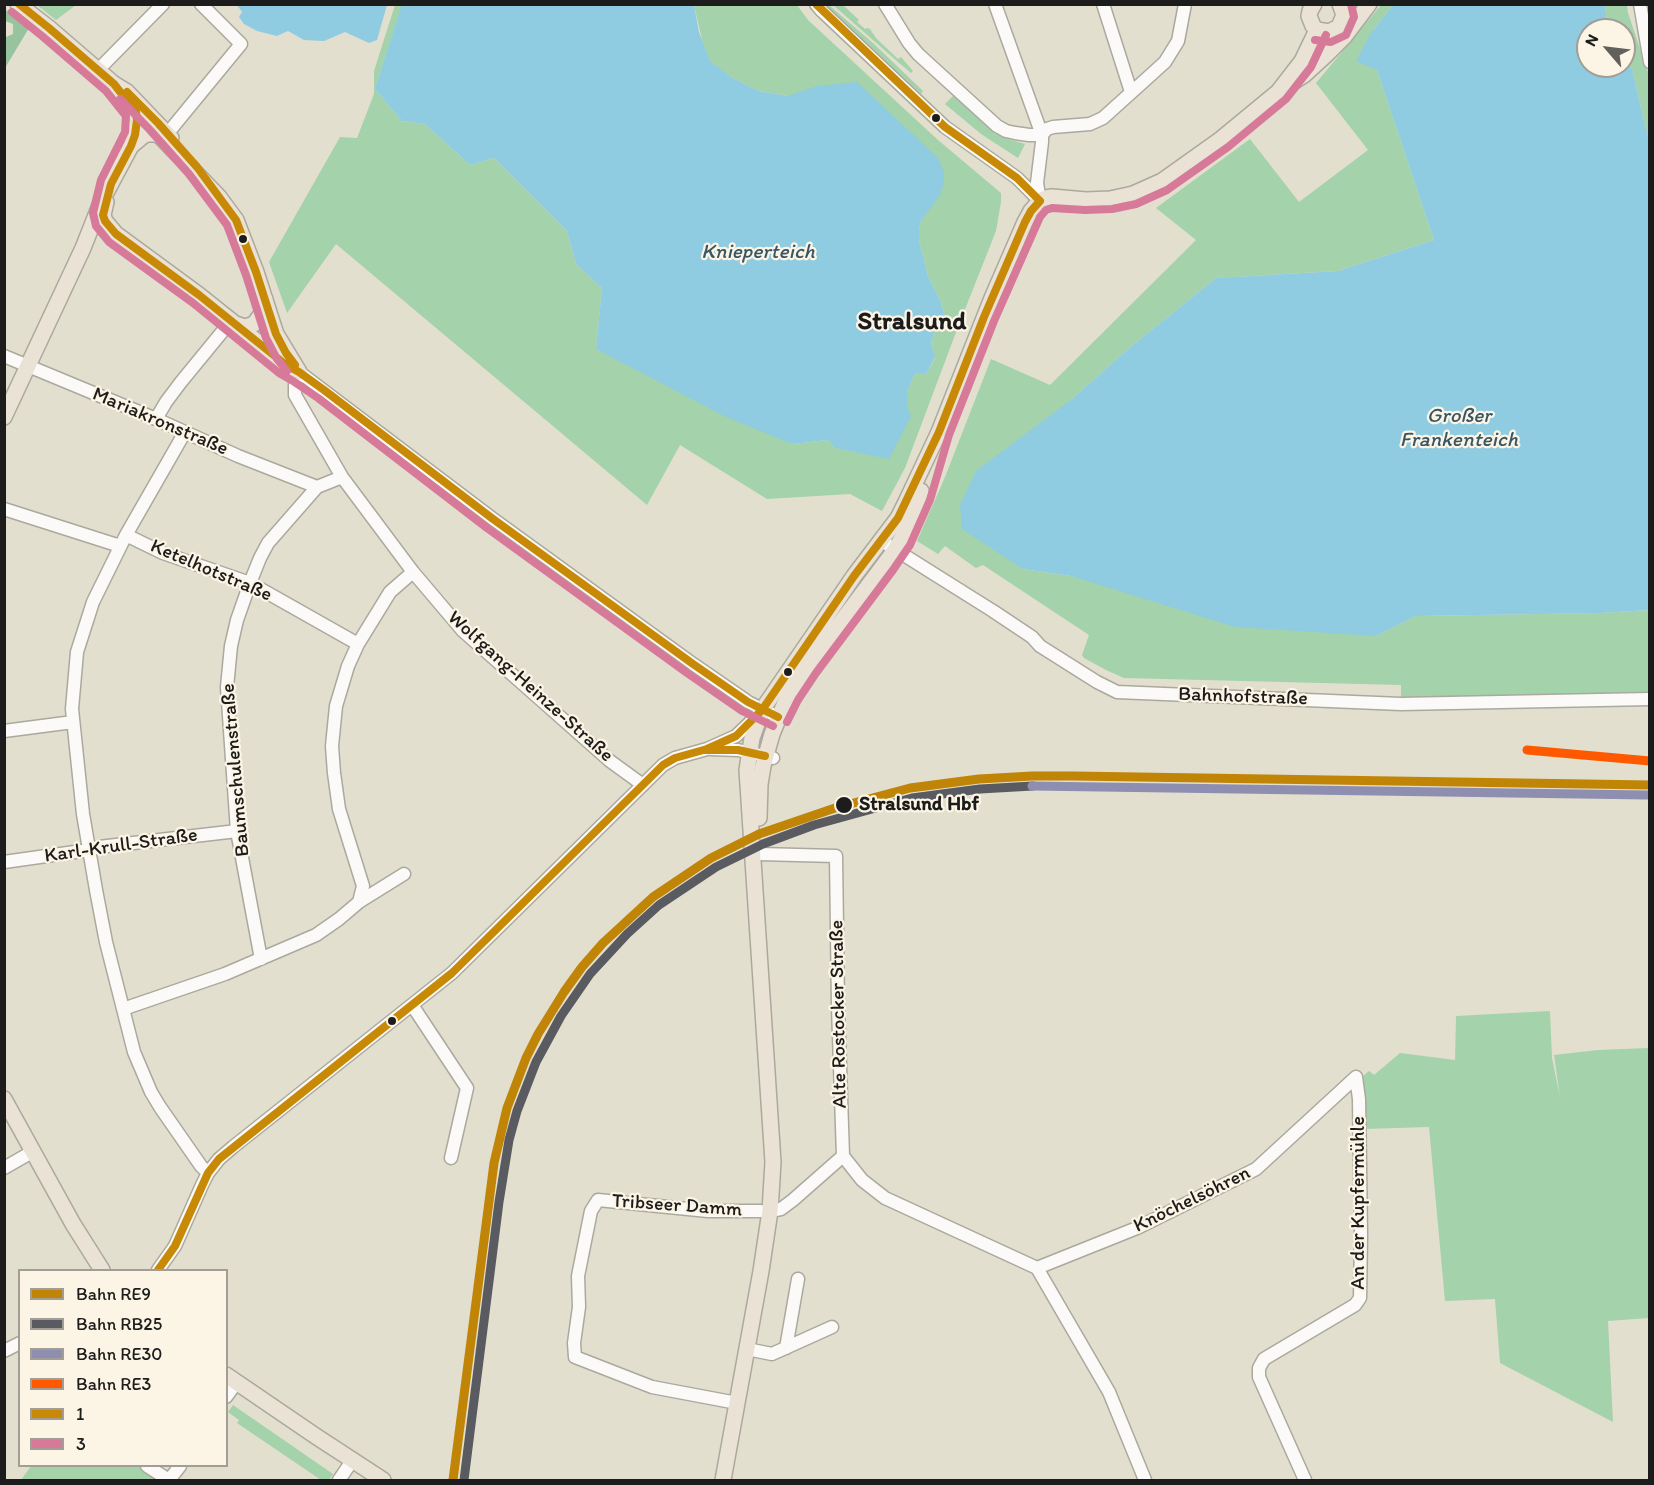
<!DOCTYPE html>
<meta charset="utf-8">
<style>
body{margin:0}
#map{position:relative;width:1654px;height:1485px;overflow:hidden;background:#e3dfce;font-family:Itim,sans-serif}
canvas{display:block}
.frame{position:absolute;inset:0;border:6px solid #1c1c1c;pointer-events:none}
.legend{position:absolute;left:18px;top:1269px;width:210px;height:198px;box-sizing:border-box;background:#fcf5e5;border:2px solid #a29e95;margin:0;padding:8px 10px;list-style:none;font-size:18px;color:#1c1c1c}
.legend li{display:flex;align-items:center;gap:12px;height:30px}
.legend b{width:30px;border:2px solid #a29e95}
.north{position:absolute;left:1576px;top:18px;width:60px;height:60px;box-sizing:border-box;background:#fcf5e5;border:2px solid #a29e95;border-radius:50%;rotate:298deg;font-size:16px;font-weight:700;line-height:24px;text-align:center;color:#1c1c1c}
.north::after{content:'';display:block;margin:auto;width:21px;height:27px;background:#62605a;clip-path:polygon(50% 0,100% 100%,50% 72%,0 100%)}
</style>
<div id="map">
<canvas width="1654" height="1485"></canvas>
<div class="frame"></div>
<ul class="legend">
<li><b style="height:8px;background:#c08407"></b>Bahn RE9</li>
<li><b style="height:8px;background:#595b61"></b>Bahn RB25</li>
<li><b style="height:8px;background:#8e8eb0"></b>Bahn RE30</li>
<li><b style="height:8px;background:#ff5900"></b>Bahn RE3</li>
<li><b style="height:8px;background:#c88a06"></b>1</li>
<li><b style="height:8px;background:#d77a9a"></b>3</li>
</ul>
<div class="north">N</div>
</div>
<script>
const g = document.querySelector('canvas').getContext('2d');
g.lineJoin = 'round';
function paint(path, color) { g.fillStyle = color; g.fill(path, 'evenodd'); }
const poly = rows => new Path2D(rows.map(r => 'M' + r).join(''));
function strokePath(path, color, width, dash) { g.strokeStyle = color; g.lineWidth = width; g.lineCap = dash ? 'butt' : 'round'; g.setLineDash(dash || []); g.stroke(path); }
function drawText(font, color, halo, rows, align = 'center') {
  g.font = font + ' Itim,sans-serif'; g.lineWidth = 4.5; g.setLineDash([]); g.textBaseline = 'middle'; g.strokeStyle = halo; g.fillStyle = color; for (const [text, x, y, turn = 0] of rows) {
    g.save(); g.translate(x, y); g.rotate((+turn || 0) * Math.PI / 180); g.textAlign = isNaN(turn) ? turn : align; if (halo) g.strokeText(text, 0, 0); g.fillText(text, 0, 0); g.restore();
  }
}
const green = poly([
 [37,5,76,5,56,20],
 [395,5,402,5,375,89,402,121,425,124,470,165,494,158,567,231,576,264,602,288,596,349,792,444,828,440,835,448,889,458,907,407,907,392,915,373,927,373,935,358,931,343,936,327,944,313,940,300,928,276,919,241,919,229,921,221,928,210,788,96,759,91,731,77,718,68,710,61,703,44,694,5,797,5,808,20,938,140,1001,193,1001,202,996,231,958,327,905,468,882,511,850,494,767,499,680,445,647,505,336,244,287,313,269,262,340,137,357,138,374,94,374,71],
 [826,5,829,5,873,43,923,91,921,94],
 [833,5,835,6,837,5,843,5,859,20,857,22,865,29,867,28,870,29,876,38,898,59,901,57,913,71,911,73,898,62],
 [1381,5,1393,5,1373,30,1377,70,1434,240,1338,271,1216,278,1127,350,1072,399,1023,569,1071,576,1376,636,1416,616,1600,613,1649,610,1649,699,1401,704,1401,685,1124,678,1106,670,1084,658,1082,655,1089,635,983,565,976,568,945,546,938,554,917,541,945,477,991,359,1050,385,1196,240,1156,208,1250,139,1299,202,1368,150,1316,83],
 [1605,5,1627,5,1628,13,1649,75,1649,142,1632,69,1624,62,1624,30,1608,30],
 [954,95,994,133,1004,138,1025,144,1018,158,981,134,945,104],
 [1550,1011,1552,1058,1560,1097,1554,1055,1598,1050,1649,1048,1649,1318,1608,1321,1613,1422,1500,1363,1495,1299,1445,1301,1429,1127,1364,1129,1363,1076,1369,1071,1374,1075,1400,1053,1455,1060,1456,1016],
 [233,1405,333,1474,329,1480,321,1480,237,1423,239,1420,228,1412],
 [31,1466,147,1466,169,1480,21,1480]
]);
const forest = poly([
 [5,9,29,28,5,68,5,41,6,37,13,34,13,24,5,21]
]);
const water = poly([
 [402,4,694,5,699,32,710,61,731,77,759,91,788,96,817,86,857,82,938,158,944,172,944,182,940,195,921,221,919,229,919,241,928,276,940,300,944,313,936,327,931,343,935,357,927,373,915,373,907,392,907,407,911,416,889,459,835,448,828,440,792,444,724,416,596,349,602,288,576,264,567,231,494,158,470,165,425,124,402,121,375,89],
 [237,5,387,5,377,40,369,43,345,32,324,41,304,40,288,31,277,36,257,31,244,24,239,17,242,12],
 [1393,5,1605,5,1608,30,1588,30,1588,66,1624,66,1624,62,1632,69,1649,142,1649,610,1600,613,1416,616,1376,636,1235,627,1071,576,1023,569,962,529,960,505,976,471,1072,399,1127,350,1216,278,1338,271,1434,240,1377,70,1356,61,1373,30]
]);
const minor = poly([
 [816,4,822,11,945,127,1017,178,1040,201],
 [885,4,909,43,918,54,997,126,1006,131,1015,133,1029,135,1042,135],
 [995,4,1042,135,1042,142,1037,183,1040,201],
 [1103,4,1131,92],
 [1640,4,1650,62],
 [98,70,163,4],
 [1042,135,1047,129,1053,127,1090,124,1103,118,1154,72,1165,62,1178,41,1185,4],
 [162,137,172,128,241,44,201,4],
 [4,356,156,419,238,456,317,487],
 [156,419,166,402,181,382,231,321],
 [185,432,126,535,93,602,77,652,72,709,83,814,96,890,106,942,134,1052,151,1092,160,1107,201,1166,208,1173],
 [4,509,120,546],
 [126,535,163,553,250,583,358,644],
 [888,545,993,611,1032,637,1040,646,1097,682,1117,692,1401,704,1650,699],
 [4,731,73,722],
 [711,749,738,750,773,758],
 [643,785,610,761,463,631,413,572,342,477,295,395,295,384,299,372,493,519,693,664,748,702,778,717],
 [759,854,836,856,838,1006,843,1156],
 [4,862,89,850,99,847,237,831],
 [359,902,404,874],
 [261,959,237,831,227,687,231,646,237,620,250,583,260,558,268,543,317,487,342,477],
 [412,1005,467,1088,451,1158],
 [123,1009,225,974,316,935,339,919,359,902,363,886,339,809,334,773,332,746,336,706,348,666,358,644,390,592,413,572],
 [843,1156,862,1180,885,1198,1037,1268,1109,1392,1145,1480],
 [4,1168,32,1152],
 [770,1211,781,1209,793,1200,843,1156],
 [1037,1268,1137,1228,1256,1169,1356,1077],
 [158,1270,175,1246,202,1185,208,1173,219,1159,233,1147,452,973,663,765,675,758,707,749,736,736,760,713],
 [786,1348,798,1279],
 [747,1349,772,1354,832,1327],
 [4,1351,20,1343],
 [226,1397,237,1382],
 [737,1403,652,1387,575,1357,574,1343,579,1307,578,1276,591,1211,598,1200,708,1211,761,1211],
 [147,1466,169,1480],
 [169,1480,180,1466],
 [339,1480,352,1461],
 [1305,1480,1259,1377,1259,1368,1264,1359,1355,1305,1360,1298,1361,1235,1359,1099,1356,1077]
]);
const major = poly([
 [18,4,49,28,114,84,127,92,171,138],
 [1314,4,1310,11,1309,16,1313,26,1317,30],
 [1317,30,1329,32,1339,27,1344,15,1340,4],
 [1290,84,1304,75,1328,53,1344,37,1369,4],
 [131,146,143,136,147,134,155,134,160,136,219,197,236,220,256,272,276,334,299,372],
 [106,202,103,215,105,221,116,234,199,295,293,370],
 [233,323,245,327,254,324,263,312,265,299],
 [4,417,83,248,102,200,131,146,135,135,137,120,136,112,114,84],
 [759,818,760,784,763,766,772,734,784,705,807,667,895,550,908,527,921,491],
 [4,1099,73,1224,102,1270],
 [226,1375,317,1437,383,1480],
 [723,1480,761,1271,770,1211,773,1162,747,770,752,738,762,710,854,576,898,518,906,502,939,432,992,298,1025,222,1031,211,1040,201,1046,198,1052,197,1086,200,1110,199,1133,194,1162,181,1221,139,1278,92,1302,61,1317,30]
]);
const bus1 = poly([
 [19,4,49,28,114,84,136,112,137,120,135,135,131,146,111,184,103,215,105,221,116,234,199,295,286,365,299,372,324,390,493,519,693,664,748,702,778,717],
 [816,4,945,127,1017,178,1040,201],
 [127,92,158,123,197,167,236,220,256,272,276,334,286,353,295,365],
 [705,750,738,750,765,756],
 [158,1270,175,1246,208,1173,219,1159,452,973,663,765,675,758,707,749,736,736,762,710,854,576,898,518,939,432,984,317,1025,222,1031,211,1040,201]
]);
const bus2 = poly([
 [12,12,42,36,106,91,126,116,125,132,101,180,93,213,96,226,109,242,193,303,279,373,293,381,318,398,487,528,687,673,742,711,773,726],
 [1315,40,1331,42,1346,35,1354,17,1351,4],
 [120,99,150,130,189,174,227,225,246,275,266,338,277,359,287,371],
 [787,722,798,700,816,673,893,570,910,545,930,500,949,435,994,321,1040,217,1046,210,1052,208,1085,210,1112,209,1136,204,1167,190,1228,147,1286,99,1311,67,1326,35]
]);
const rail1 = poly([
 [453,1480,494,1163,507,1108,526,1058,538,1034,564,992,582,967,603,943,653,897,711,858,759,834,835,808,910,788,979,779,1032,776,1074,776,1650,785]
]);
const rail2 = poly([
 [464,1480,499,1202,509,1140,517,1111,536,1062,561,1016,590,974,627,934,659,905,716,867,763,844,814,825,912,798,980,789,1033,786]
]);
const rail3 = poly([
 [1032,786,1647,795]
]);
const rail4 = poly([
 [1527,750,1650,761]
]);
const markers = [
 [936,118,5,"#1c1c1c"],
 [243,239,5,"#1c1c1c"],
 [788,672,5,"#1c1c1c"],
 [844,805,9,"#1c1c1c"],
 [392,1021,5,"#1c1c1c"]
];
const streetNames = [
 ["Mariakronstraße",160,422,23],
 ["Ketelhotstraße",211,571,23],
 ["Wolfgang-Heinze-Straße",530,687,42],
 ["Bahnhofstraße",1243,697,2],
 ["Baumschulenstraße",236,770,-95],
 ["Karl-Krull-Straße",121,846,-8],
 ["Alte Rostocker Straße",839,1014,-91],
 ["Knöchelsöhren",1192,1200,-26],
 ["An der Kupfermühle",1359,1203,-90],
 ["Tribseer Damm",677,1206,4]
];
const stopNames = [
 ["Stralsund Hbf",859,805]
];
const waterNames = [
 ["Knieperteich",758,253],
 ["Großer",1459,417],
 ["Frankenteich",1459,441]
];
const districtNames = [
 ["Stralsund",912,322]
];
paint(green, '#a3d2ab');
paint(forest, '#98c39f');
paint(water, '#8fcbe1');
strokePath(minor, '#aba99e', 15);
strokePath(major, '#aba99e', 18);
strokePath(minor, '#fbfaf8', 12);
strokePath(major, '#e9e2d5', 15);
strokePath(bus1, '#c88a06', 8);
strokePath(bus2, '#d77a9a', 8);
strokePath(rail1, '#c08407', 9);
strokePath(rail2, '#595b61', 9);
strokePath(rail3, '#8e8eb0', 9);
strokePath(rail4, '#ff5900', 9);
for (const [x, y, r, color] of markers) { const dot = new Path2D(); dot.arc(x, y, r, 0, 2 * Math.PI); g.fillStyle = color; g.fill(dot); strokePath(dot, '#fcf5e5', 2); }
drawText('20px', '#1c1c1c', '#fcf5e5', streetNames);
drawText('bold 20px', '#1c1c1c', '#fcf5e5', stopNames, 'left');
drawText('italic 21px', '#385664', '#fcf5e5', waterNames);
drawText('bold 26px', '#1c1c1c', '#fcf5e5', districtNames);
</script>
